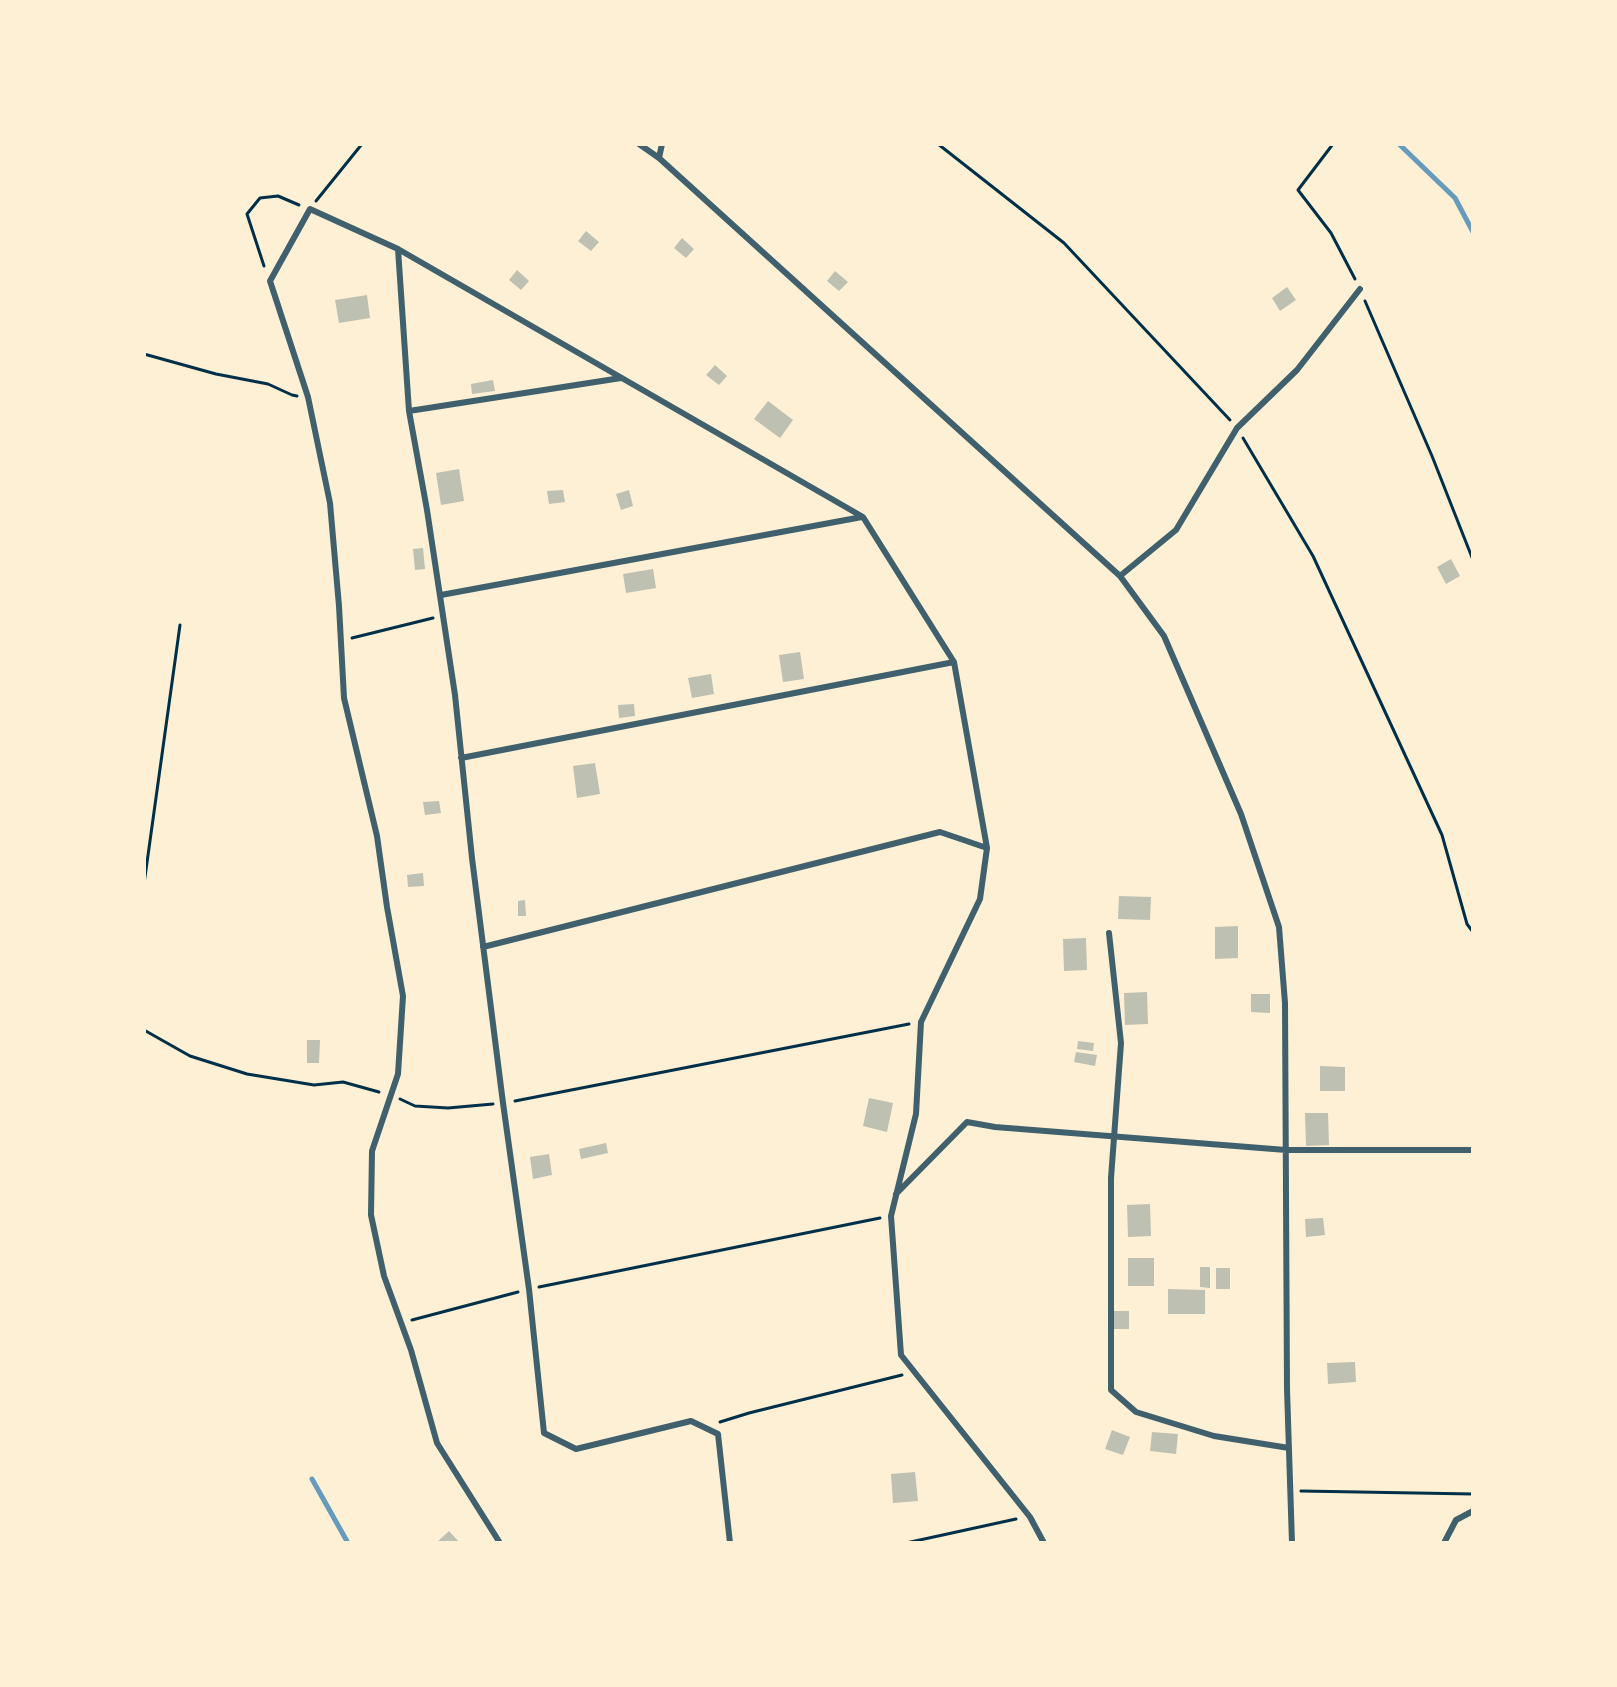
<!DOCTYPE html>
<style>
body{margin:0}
#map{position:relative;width:1617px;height:1687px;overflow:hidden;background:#fdf0d5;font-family:Roboto,sans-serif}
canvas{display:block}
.frame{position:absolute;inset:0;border:146px solid #fdf0d5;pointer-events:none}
</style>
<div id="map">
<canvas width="1617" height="1687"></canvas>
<div class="frame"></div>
</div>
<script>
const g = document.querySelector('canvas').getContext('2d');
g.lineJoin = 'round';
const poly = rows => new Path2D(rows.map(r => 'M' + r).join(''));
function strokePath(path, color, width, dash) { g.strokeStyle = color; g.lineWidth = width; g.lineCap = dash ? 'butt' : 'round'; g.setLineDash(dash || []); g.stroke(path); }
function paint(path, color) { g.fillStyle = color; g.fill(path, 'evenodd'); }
const stream = poly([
 [1399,144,1455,198,1473,232],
 [312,1479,348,1543]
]);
const building = poly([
 [586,231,599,242,591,251,578,241],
 [682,238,694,249,686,258,674,248],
 [517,270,529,281,521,290,509,280],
 [835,271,848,282,839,291,827,281],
 [1287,287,1296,300,1280,311,1272,298],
 [367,295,370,318,339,323,335,300],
 [715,365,727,376,719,385,706,375],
 [493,380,495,391,472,394,471,384],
 [768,401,793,420,780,438,754,419],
 [459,469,464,501,441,505,436,473],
 [563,490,565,502,549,504,547,491],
 [629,490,633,506,621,510,616,494],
 [423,548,425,569,415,570,413,549],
 [1451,559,1460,576,1446,584,1437,567],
 [653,569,656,588,626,593,623,574],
 [800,652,804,679,783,682,779,655],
 [711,674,714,694,692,698,688,678],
 [634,704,635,716,619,718,618,705],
 [595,763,600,794,577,798,573,766],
 [439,801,441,813,425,815,423,802],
 [423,873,424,886,408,887,407,875],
 [1119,896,1151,897,1150,920,1118,919],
 [525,900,526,916,518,916,518,901],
 [1238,926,1238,958,1215,959,1215,927],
 [1086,938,1087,970,1064,971,1063,939],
 [1147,992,1148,1024,1125,1025,1124,993],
 [1251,994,1270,994,1270,1013,1251,1012],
 [307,1040,320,1040,319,1063,307,1063],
 [1078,1041,1094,1043,1093,1051,1077,1049],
 [1076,1052,1097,1055,1095,1066,1074,1062],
 [1320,1066,1345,1067,1345,1091,1320,1091],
 [869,1098,893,1103,887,1132,863,1126],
 [1305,1113,1328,1113,1329,1145,1306,1146],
 [606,1143,608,1153,581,1159,579,1149],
 [549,1154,552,1175,533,1179,530,1157],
 [1150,1204,1151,1236,1128,1237,1127,1205],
 [1323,1218,1325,1235,1306,1237,1305,1219],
 [1128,1258,1154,1258,1154,1286,1128,1286],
 [1200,1267,1210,1267,1210,1288,1200,1287],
 [1216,1268,1230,1268,1230,1289,1216,1289],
 [1168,1289,1205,1290,1205,1314,1168,1314],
 [1114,1311,1129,1311,1129,1329,1114,1329],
 [1355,1362,1356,1382,1328,1384,1327,1363],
 [1112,1430,1130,1437,1123,1455,1105,1449],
 [1152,1432,1178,1434,1176,1454,1150,1451],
 [915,1472,918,1501,893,1503,891,1474],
 [449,1531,460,1543,436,1543]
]);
const path = poly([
 [938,144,1064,243,1230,420],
 [1333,144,1298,190,1331,233,1355,279],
 [316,201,362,144],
 [264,266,247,214,260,198,278,196,299,205],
 [1365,301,1432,456,1473,560],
 [144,354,216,374,268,384,292,395,297,396],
 [1243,438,1313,556,1442,835,1467,924,1473,932],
 [352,638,433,618],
 [144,884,180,625],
 [144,1030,190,1056,247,1074,314,1085,343,1082,379,1092],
 [400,1099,415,1106,448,1108,493,1104],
 [515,1101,909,1024],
 [539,1287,880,1218],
 [412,1320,518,1292],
 [720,1422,749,1413,902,1375],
 [1301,1491,1473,1494],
 [906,1543,1016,1519]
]);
const minor = poly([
 [639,144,659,158,1120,576,1164,636,1241,814,1279,927,1285,1003,1287,1389,1292,1543],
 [659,158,662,144],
 [398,249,409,411,427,510,455,695,472,858,503,1103,529,1289,544,1433,576,1449,691,1421,718,1434,730,1543],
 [409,411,621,378],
 [1120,576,1176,530,1237,428,1297,370,1360,289],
 [441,595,862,517],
 [461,758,954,662],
 [1109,933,1121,1043,1111,1178,1111,1390,1136,1412,1214,1436,1289,1448],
 [483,947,940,832,987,848],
 [896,1194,967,1122,995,1127,1286,1150,1473,1150],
 [500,1543,437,1443,411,1350,384,1276,371,1215,372,1151,398,1074,403,996,387,907,377,836,344,698,339,606,330,503,308,397,270,281,310,209,398,249,863,517,954,662,987,848,980,899,921,1022,916,1114,891,1216,901,1355,1030,1517,1044,1543],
 [1444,1543,1456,1520,1473,1511]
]);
strokePath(stream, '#669bbc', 5);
paint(building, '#bec0b2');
strokePath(path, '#003049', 3);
strokePath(minor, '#3f606c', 6);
</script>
